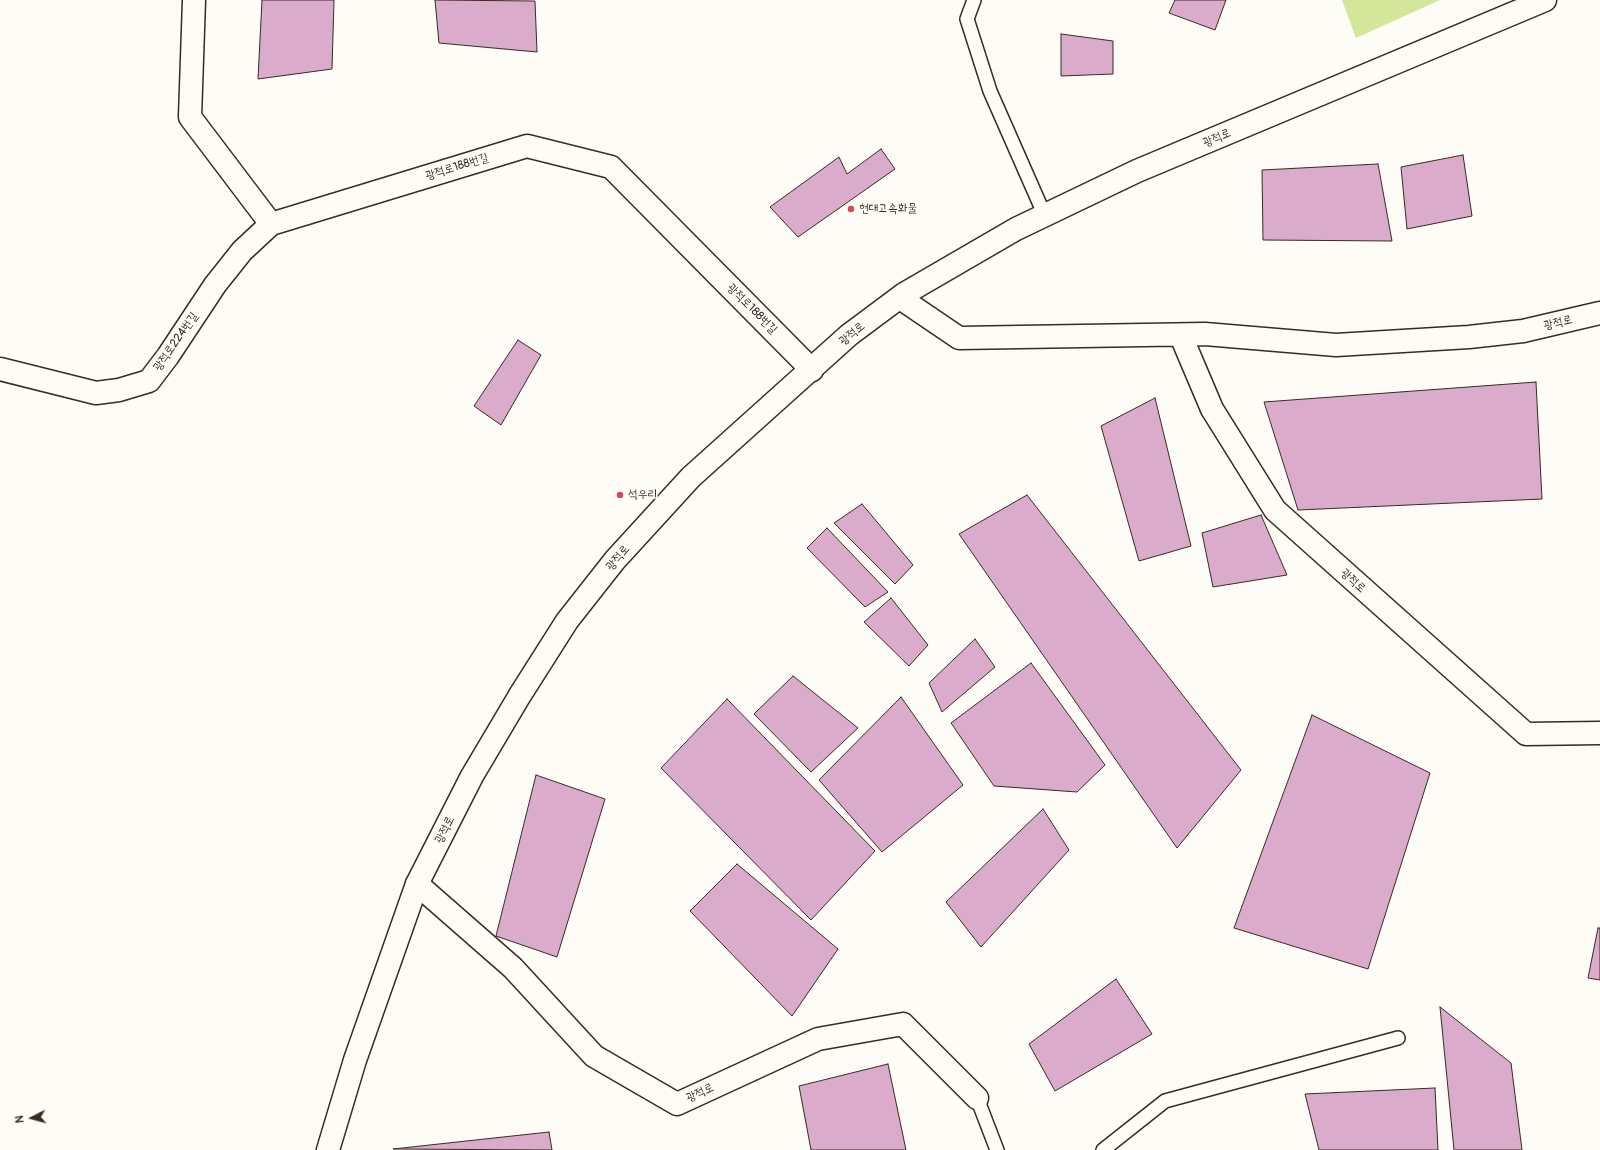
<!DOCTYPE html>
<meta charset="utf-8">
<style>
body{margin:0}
#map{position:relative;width:1600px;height:1150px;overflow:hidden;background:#fdfcf7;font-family:Pangolin,sans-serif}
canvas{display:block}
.north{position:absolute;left:12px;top:1098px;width:40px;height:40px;-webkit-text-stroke:3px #fdfcf7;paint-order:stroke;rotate:264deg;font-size:11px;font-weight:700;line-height:16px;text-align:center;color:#3b2a1e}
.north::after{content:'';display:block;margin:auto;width:14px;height:18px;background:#3b2a1e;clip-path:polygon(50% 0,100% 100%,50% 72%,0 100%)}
</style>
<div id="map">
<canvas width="1600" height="1150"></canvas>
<div class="north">N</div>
</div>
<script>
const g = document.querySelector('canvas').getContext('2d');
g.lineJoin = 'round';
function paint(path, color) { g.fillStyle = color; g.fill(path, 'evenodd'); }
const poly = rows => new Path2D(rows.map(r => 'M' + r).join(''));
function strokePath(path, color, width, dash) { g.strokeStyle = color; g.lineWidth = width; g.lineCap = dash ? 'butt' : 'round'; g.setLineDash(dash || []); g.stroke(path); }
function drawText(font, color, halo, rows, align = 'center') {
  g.font = font + ' Pangolin,"Poor Story",sans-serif'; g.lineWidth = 3; g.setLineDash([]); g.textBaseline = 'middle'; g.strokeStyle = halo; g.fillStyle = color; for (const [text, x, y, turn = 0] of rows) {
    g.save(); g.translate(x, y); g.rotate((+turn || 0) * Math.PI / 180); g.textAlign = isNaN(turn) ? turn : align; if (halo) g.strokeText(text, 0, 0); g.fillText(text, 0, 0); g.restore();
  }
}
const green = poly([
 [1342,0,1440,0,1356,38]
]);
const building = poly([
 [262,0,334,0,332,69,258,79,262,0],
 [435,0,535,1,537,52,439,43,435,0],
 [1175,0,1226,0,1215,30,1169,13,1175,0],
 [1061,34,1113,41,1113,74,1061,76,1061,34],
 [881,149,895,169,798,237,770,207,839,157,847,174,881,149],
 [1463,155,1472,216,1407,229,1401,167,1463,155],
 [1378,164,1392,241,1263,240,1262,170,1378,164],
 [518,340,541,355,501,425,474,406,518,340],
 [1536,382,1542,499,1298,510,1264,402,1536,382],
 [1155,398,1191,546,1139,561,1101,426,1155,398],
 [1027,495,1241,770,1177,848,959,534,1027,495],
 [862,504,913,565,895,584,834,523,862,504],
 [1261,515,1287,575,1213,587,1202,533,1261,515],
 [827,528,888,592,865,607,807,548,827,528],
 [891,598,928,645,909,666,864,622,891,598],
 [975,639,995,667,942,712,929,683,975,639],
 [1031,663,1105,765,1077,792,994,786,951,723,1031,663],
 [793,676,858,728,811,772,754,714,793,676],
 [901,697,963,785,882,852,819,780,901,697],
 [727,699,875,851,811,920,661,768,727,699],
 [1312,715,1430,773,1368,969,1234,928,1312,715],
 [536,775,605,799,557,957,496,936,536,775],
 [1043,809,1069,850,981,947,946,902,1043,809],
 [737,864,838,949,792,1016,690,911,737,864],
 [1598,928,1600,928,1600,980,1588,978,1598,928],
 [1116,979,1152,1034,1055,1091,1029,1044,1116,979],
 [1440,1007,1511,1063,1522,1150,1454,1150,1440,1007],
 [888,1064,906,1150,811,1150,799,1086,888,1064],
 [1435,1088,1438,1150,1319,1150,1305,1094,1435,1088],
 [549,1132,552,1150,393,1149,549,1132]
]);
const service = poly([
 [974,0,967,19,990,91,1045,216],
 [977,1098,997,1150],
 [1103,1150,1165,1101,1398,1038]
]);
const minor = poly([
 [194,0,190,117,271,224,527,146,611,167,812,370],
 [900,298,959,338,1205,334,1336,345,1469,337,1523,331,1600,313],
 [1181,336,1212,409,1275,510,1526,734,1600,733],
 [0,369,96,393,119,390,149,381,168,356,215,285,242,251,271,224],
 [417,884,513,968,594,1056,677,1104,818,1039,903,1024,977,1098]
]);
const secondary = poly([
 [328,1150,355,1060,417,884,472,776,520,695,567,621,615,560,691,477,849,335,904,294,1016,229,1137,171,1545,0]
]);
const markers = [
 [851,209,4,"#d1495b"],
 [620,495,4,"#d1495b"]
];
const streetNames = [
 ["광적로",1217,138,-23],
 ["광적로188번길",457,167,-17],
 ["광적로188번길",752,309,45],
 ["광적로",1558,323,-13],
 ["광적로",852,334,-39],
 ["광적로224번길",176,342,-55],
 ["광적로",618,558,-49],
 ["광적로",1353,581,42],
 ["광적로",445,830,-63],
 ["광적로",700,1093,-25]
];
const poiNames = [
 ["현대고속화물",859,209],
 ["석우리",628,495]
];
paint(green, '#d3e69a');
paint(building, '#daabcb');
strokePath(building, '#3b2a1e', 1);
strokePath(service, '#3b2a1e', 16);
strokePath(minor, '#3b2a1e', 25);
strokePath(secondary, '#3b2a1e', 25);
strokePath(service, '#fdfcf7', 13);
strokePath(minor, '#fdfcf7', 22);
strokePath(secondary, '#fdfcf7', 22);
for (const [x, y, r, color] of markers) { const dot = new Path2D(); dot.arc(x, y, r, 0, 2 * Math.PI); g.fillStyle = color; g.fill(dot); strokePath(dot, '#fdfcf7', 1.5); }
drawText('12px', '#3b2a1e', '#fdfcf7', streetNames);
drawText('12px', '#3b2a1e', '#fdfcf7', poiNames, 'left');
</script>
